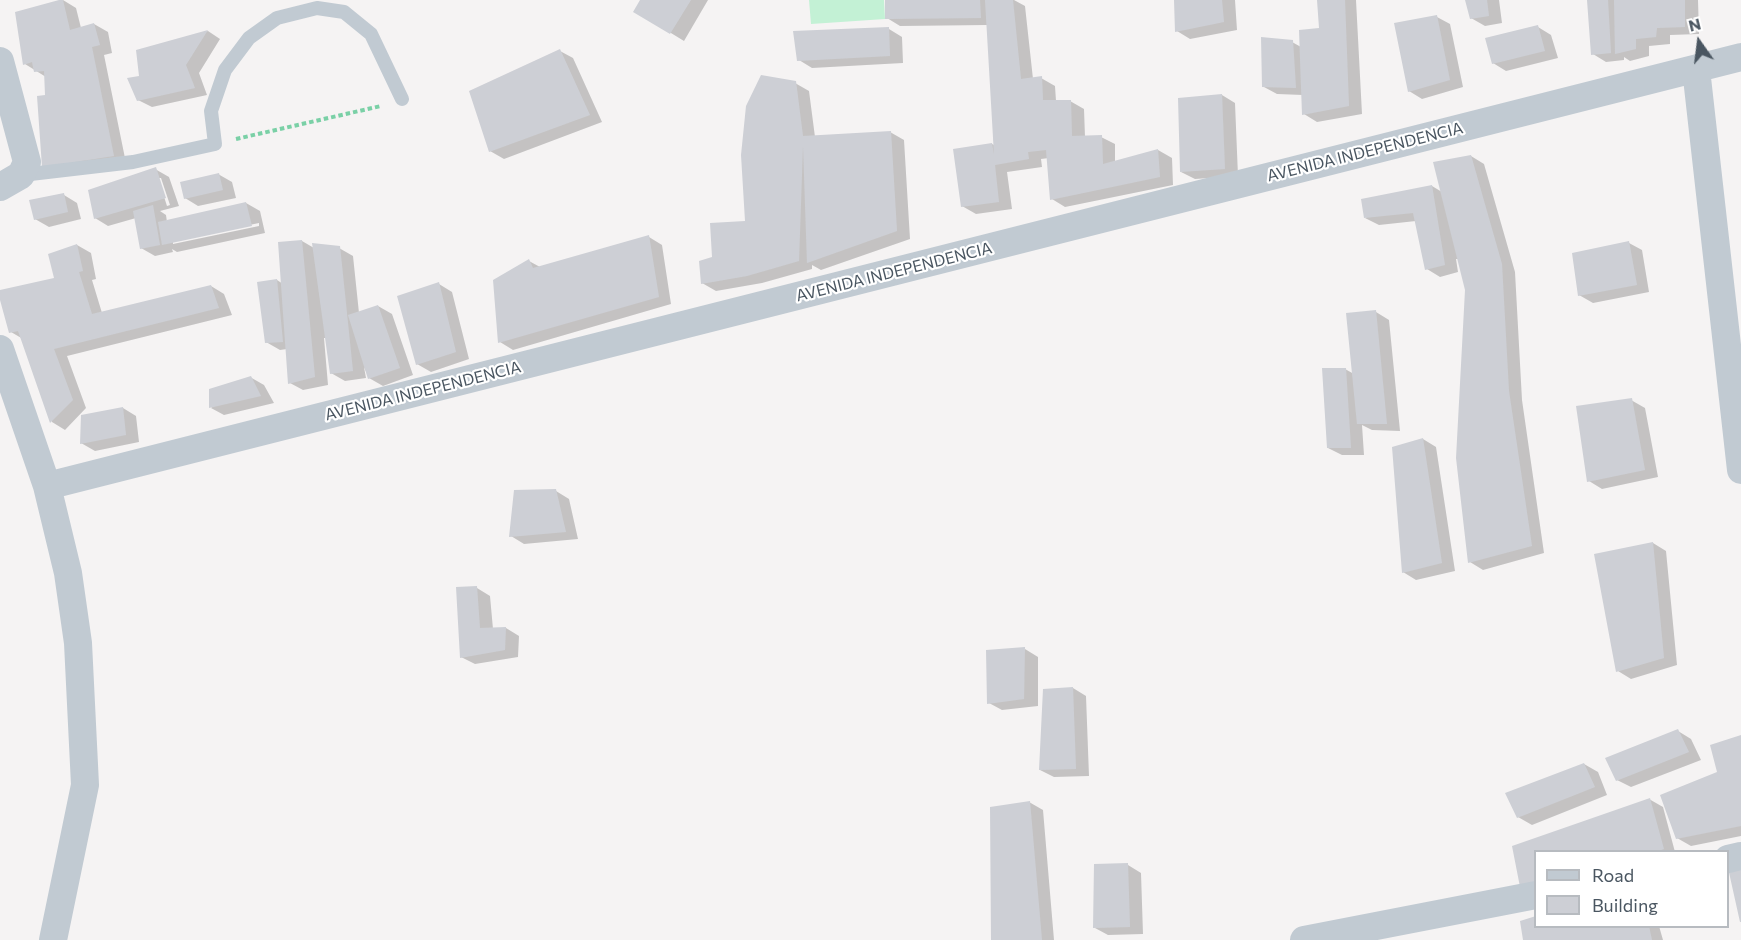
<!DOCTYPE html>
<style>
body{margin:0}
#map{position:relative;width:1741px;height:940px;overflow:hidden;background:#f5f3f3;font-family:Commissioner,sans-serif}
canvas{display:block}
.legend{position:absolute;left:1534px;top:850px;width:195px;height:78px;box-sizing:border-box;background:#fff;border:2px solid #b7bbc0;margin:0;padding:8px 10px;list-style:none;font-size:18px;color:#4a5661}
.legend li{display:flex;align-items:center;gap:12px;height:30px}
.legend b{width:30px;border:2px solid #b7bbc0}
.north{position:absolute;left:1669px;top:12px;width:60px;height:60px;-webkit-text-stroke:4px #fff;paint-order:stroke;rotate:346deg;font-size:16px;font-weight:700;line-height:24px;text-align:center;color:#4a5661}
.north::after{content:'';display:block;margin:auto;width:21px;height:27px;background:#4a5661;clip-path:polygon(50% 0,100% 100%,50% 72%,0 100%)}
</style>
<div id="map">
<canvas width="1741" height="940"></canvas>
<ul class="legend">
<li><b style="height:8px;background:#c1cad2"></b>Road</li>
<li><b style="height:16px;background:#cdcfd5"></b>Building</li>
</ul>
<div class="north">N</div>
</div>
<script>
const g = document.querySelector('canvas').getContext('2d');
g.lineJoin = 'round';
function paint(path, color) { g.fillStyle = color; g.fill(path, 'evenodd'); }
const poly = rows => new Path2D(rows.map(r => 'M' + r).join(''));
function strokePath(path, color, width, dash) { g.strokeStyle = color; g.lineWidth = width; g.lineCap = dash ? 'butt' : 'round'; g.setLineDash(dash || []); g.stroke(path); }
function drawText(font, color, halo, rows, align = 'center') {
  g.font = font + ' Commissioner,sans-serif'; g.lineWidth = 4.5; g.setLineDash([]); g.textBaseline = 'middle'; g.strokeStyle = halo; g.fillStyle = color; for (const [text, x, y, turn = 0] of rows) {
    g.save(); g.translate(x, y); g.rotate((+turn || 0) * Math.PI / 180); g.textAlign = isNaN(turn) ? turn : align; if (halo) g.strokeText(text, 0, 0); g.fillText(text, 0, 0); g.restore();
  }
}
const green = poly([
 [809,0,884,0,885,19,811,24]
]);
const shadow = poly([
 [63,0,76,8,81,28,94,24,108,32,112,53,104,55,126,163,57,174,46,77,25,64],
 [642,0,708,0,684,41,635,11],
 [886,0,1014,0,1025,6,1033,79,1041,78,1055,86,1056,101,1070,101,1084,109,1085,137,1101,137,1115,144,1115,162,1158,150,1172,158,1173,185,1065,207,1052,199,1049,158,1041,159,1042,167,1007,172,1012,209,976,214,962,206,992,144,994,145,988,25,900,26,887,18],
 [1175,0,1235,0,1237,30,1190,39,1177,31],
 [1318,0,1356,0,1362,114,1317,122,1304,114,1303,95,1277,94,1264,87,1292,42,1301,47,1320,30],
 [1467,0,1499,0,1502,23,1485,26,1471,18],
 [1589,0,1698,0,1699,34,1670,35,1670,44,1649,46,1649,56,1630,61,1624,57,1624,60,1606,62,1593,54],
 [1437,17,1450,24,1463,87,1422,99,1409,91],
 [1538,27,1551,35,1558,58,1506,71,1493,63],
 [889,29,902,37,903,63,812,68,799,60],
 [208,31,220,39,199,73,207,95,152,107,138,100,141,77,137,51],
 [560,51,573,58,602,122,504,159,490,151],
 [795,83,809,91,815,137,890,132,904,140,910,239,821,270,812,265,812,269,762,283,716,291,702,283,714,258,746,222],
 [1222,95,1235,103,1238,176,1195,179,1181,172],
 [1471,156,1484,164,1515,272,1522,400,1544,553,1483,570,1470,562,1466,290,1459,259,1456,259,1458,272,1440,277,1427,269,1416,221,1379,225,1365,218,1432,186,1442,192],
 [155,169,169,177,179,206,160,211,166,215,167,222,246,203,260,211,265,233,177,252,172,249,173,252,155,256,141,248,136,218,108,226,95,218],
 [158,178,161,178,170,205,167,206],
 [259,223,259,226,173,244,173,241],
 [218,174,232,182,236,198,198,206,185,198],
 [64,195,77,203,81,219,49,227,35,219],
 [649,237,662,245,671,304,513,350,500,342,529,261,540,267],
 [302,241,314,248,339,248,353,256,359,313,378,306,392,314,413,375,383,386,369,378,364,367,366,378,345,381,331,373,327,338,324,338,328,385,303,390,290,383,287,349,280,350,266,342,277,280,283,284],
 [1629,243,1642,250,1649,292,1593,303,1579,295],
 [77,245,91,253,96,279,92,280,102,313,211,286,224,294,232,315,67,356,86,408,65,430,52,422,23,339,11,332,0,292,56,279],
 [439,284,452,292,469,359,431,372,417,364],
 [1376,312,1389,320,1400,431,1372,430,1362,425,1364,455,1342,455,1328,448,1345,369,1354,374],
 [250,377,264,385,274,403,224,415,211,408],
 [1631,400,1645,408,1658,477,1602,489,1589,481],
 [123,408,136,416,139,442,95,451,81,443],
 [1423,439,1436,447,1455,571,1416,580,1403,572],
 [556,491,569,499,578,539,524,544,511,536],
 [1653,543,1666,551,1677,665,1631,679,1618,671],
 [477,588,490,596,493,629,506,628,519,636,518,657,475,664,461,657],
 [1025,649,1038,657,1038,706,1002,710,989,703],
 [1073,688,1086,696,1089,776,1054,777,1040,770],
 [1678,731,1691,739,1701,760,1631,787,1617,780],
 [1741,736,1741,836,1691,846,1677,838],
 [1584,764,1598,772,1607,795,1532,825,1518,817],
 [1649,799,1663,807,1675,852,1536,852,1514,847],
 [1029,802,1043,810,1054,940,993,940],
 [1128,865,1141,873,1143,934,1108,935,1095,928],
 [1536,926,1659,926,1663,940,1524,940]
]);
const building = poly([
 [59,0,63,0,70,30,94,23,100,45,92,47,114,156,42,167,37,96,45,95,44,71,34,72,32,62,23,65,15,12],
 [640,0,691,0,670,34,633,12],
 [885,0,980,0,981,18,885,19],
 [985,0,1013,0,1021,79,1042,76,1043,100,1071,100,1072,136,1102,135,1103,164,1158,149,1160,177,1050,200,1046,150,1028,152,1029,159,995,165,999,202,961,207,953,149,992,143,994,155],
 [1174,0,1222,0,1224,22,1175,32],
 [1317,0,1345,0,1349,106,1302,115,1299,30,1319,28],
 [1465,0,1487,0,1489,16,1470,19],
 [1587,0,1608,0,1611,53,1591,55],
 [1614,0,1685,0,1685,27,1657,28,1656,37,1636,39,1636,49,1615,54],
 [1437,15,1450,80,1408,92,1394,23],
 [1538,25,1545,51,1492,64,1485,38],
 [889,27,890,56,797,61,793,31],
 [208,30,186,65,195,88,137,101,127,78,139,76,136,50],
 [1261,37,1293,40,1296,88,1262,87],
 [560,49,590,115,489,152,469,91],
 [761,75,796,81,803,136,891,131,897,231,807,263,803,145,799,261,747,276,701,284,699,261,712,257,710,223,745,221,741,155,746,106],
 [1222,94,1225,169,1180,172,1178,98],
 [1471,155,1502,264,1509,391,1532,546,1468,563,1456,458,1465,290,1433,162],
 [156,167,166,198,94,219,88,190],
 [219,173,223,190,184,199,180,182],
 [1432,185,1445,265,1425,270,1413,213,1364,218,1361,199],
 [64,193,68,212,34,220,29,200],
 [246,202,252,226,162,245,158,222],
 [153,205,160,245,140,249,133,211],
 [649,235,659,297,498,343,493,280,529,259,533,268],
 [302,240,315,377,288,384,278,242],
 [1629,241,1637,285,1578,296,1572,253],
 [312,243,340,246,353,371,330,374],
 [77,244,83,271,79,272,92,314,211,285,219,308,54,349,73,400,50,423,18,331,9,333,0,300,0,290,54,278,48,254],
 [277,279,283,342,265,343,257,282],
 [439,282,456,352,416,365,397,296],
 [378,305,400,368,368,379,348,315],
 [1376,310,1387,424,1357,424,1346,313],
 [1322,368,1346,368,1351,448,1327,448],
 [251,376,261,396,209,408,209,389],
 [1632,398,1645,470,1587,482,1576,406],
 [123,407,126,435,80,444,81,415],
 [1423,438,1442,563,1402,573,1392,447],
 [556,489,566,532,509,537,514,490],
 [1653,542,1664,658,1616,672,1594,554],
 [477,586,480,628,506,627,505,650,460,658,456,587],
 [1025,647,1024,699,987,704,986,650],
 [1073,687,1076,769,1039,770,1043,689],
 [1678,729,1689,752,1616,781,1605,758],
 [1741,735,1741,826,1676,839,1660,795,1717,772,1710,745],
 [1584,763,1595,787,1517,818,1505,793],
 [1650,798,1664,849,1655,852,1536,852,1536,883,1520,887,1512,846],
 [1030,801,1042,940,991,940,990,807],
 [1128,863,1130,927,1093,928,1094,864],
 [1741,865,1741,922,1740,922,1728,868],
 [1536,916,1536,926,1649,926,1652,940,1523,940,1520,921]
]);
const path = poly([
 [236,139,381,106]
]);
const lane = poly([
 [22,175,133,162,215,144,211,111,225,70,249,38,277,18,317,8,344,12,371,34,402,99]
]);
const street = poly([
 [0,61,27,162,21,175,0,187],
 [1696,69,1741,470],
 [0,349,47,486,68,573,78,643,85,785,53,940],
 [47,486,1741,57],
 [1728,859,1741,856],
 [1304,940,1536,895]
]);
const streetNames = [
 ["AVENIDA INDEPENDENCIA",1365,152,-14],
 ["AVENIDA INDEPENDENCIA",894,272,-14],
 ["AVENIDA INDEPENDENCIA",423,391,-14]
];
paint(green, '#c3f1d5');
paint(shadow, '#0003');
paint(building, '#cdcfd5');
strokePath(path, '#7ad0a6', 4, [4.5, 3]);
strokePath(lane, '#c1cad2', 14);
strokePath(street, '#c1cad2', 28);
drawText('16px', '#4a5661', '#fff', streetNames);
</script>
